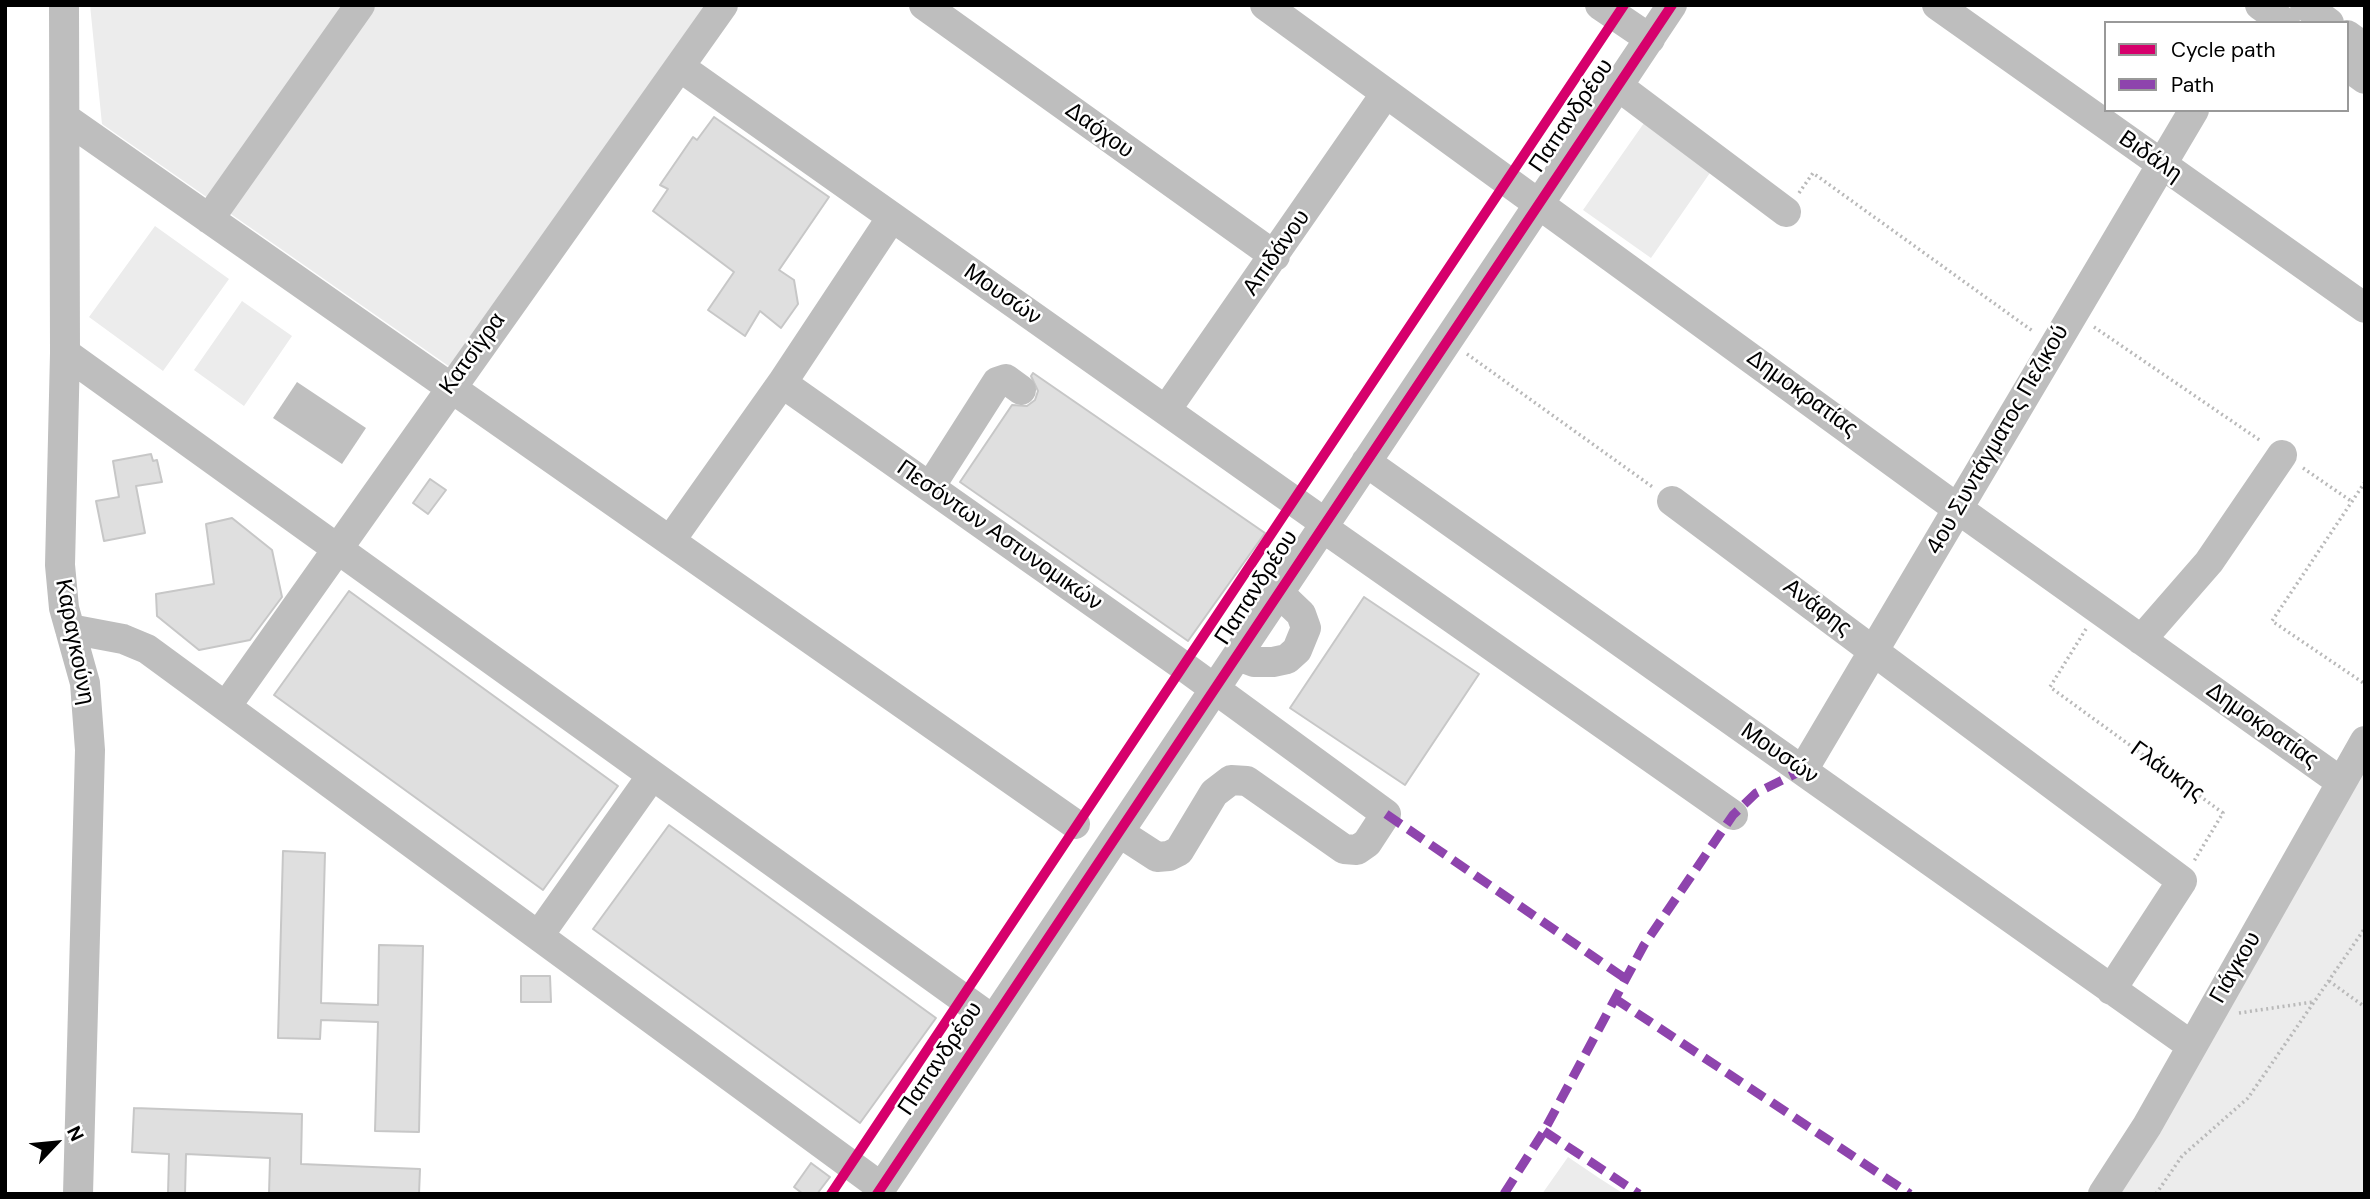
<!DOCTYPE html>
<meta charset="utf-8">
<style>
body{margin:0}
#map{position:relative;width:2370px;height:1199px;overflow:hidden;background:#fff;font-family:"DM Sans",sans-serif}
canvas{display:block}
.frame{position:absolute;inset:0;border:7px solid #000;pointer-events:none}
.legend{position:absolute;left:2104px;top:21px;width:245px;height:91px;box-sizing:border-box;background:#fff;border:2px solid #999;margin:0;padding:9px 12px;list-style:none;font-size:21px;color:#000}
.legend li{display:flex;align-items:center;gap:14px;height:35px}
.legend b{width:35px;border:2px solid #999}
.north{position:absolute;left:21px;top:1108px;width:70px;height:70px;-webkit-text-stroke:5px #fff;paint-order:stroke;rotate:64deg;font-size:19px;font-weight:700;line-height:28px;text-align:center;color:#000}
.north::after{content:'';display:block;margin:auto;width:24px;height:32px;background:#000;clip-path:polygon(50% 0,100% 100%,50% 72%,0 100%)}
</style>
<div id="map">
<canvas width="2370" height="1199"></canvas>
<div class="frame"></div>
<ul class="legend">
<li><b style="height:9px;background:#d6006c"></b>Cycle path</li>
<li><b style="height:9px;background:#8e44ad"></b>Path</li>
</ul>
<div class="north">N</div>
</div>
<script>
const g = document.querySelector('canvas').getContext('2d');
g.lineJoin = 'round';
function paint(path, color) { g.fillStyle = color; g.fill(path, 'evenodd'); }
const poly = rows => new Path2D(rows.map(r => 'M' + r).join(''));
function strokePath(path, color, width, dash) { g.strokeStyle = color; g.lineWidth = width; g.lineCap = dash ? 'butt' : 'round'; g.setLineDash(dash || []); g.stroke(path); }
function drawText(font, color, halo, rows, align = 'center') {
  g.font = font + ' "DM Sans",sans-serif'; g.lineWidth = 5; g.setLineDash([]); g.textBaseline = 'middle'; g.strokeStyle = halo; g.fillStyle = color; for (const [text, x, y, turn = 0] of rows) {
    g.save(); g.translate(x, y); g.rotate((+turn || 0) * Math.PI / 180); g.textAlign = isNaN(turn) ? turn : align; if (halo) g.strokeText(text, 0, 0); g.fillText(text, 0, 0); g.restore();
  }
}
const green = poly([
 [90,5,708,5,450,367,102,124],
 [1644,123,1712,170,1651,258,1583,210],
 [155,226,229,279,163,371,89,317],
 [242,301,292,336,244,406,194,370],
 [2365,768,2365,1194,2120,1194],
 [1568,1157,1599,1178,1624,1194,1542,1194]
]);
const water = poly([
 [297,382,366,428,342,464,273,418]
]);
const building = poly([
 [714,117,829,197,779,270,794,280,798,304,781,328,760,311,745,336,708,310,734,272,653,211,668,189,660,185,693,137,697,140,714,117],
 [1033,373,1265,533,1188,641,960,482,1012,405,1027,406,1035,400,1038,391,1031,376,1033,373],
 [151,454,153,461,157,460,162,482,136,486,145,533,104,541,96,501,119,497,113,461,151,454],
 [430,479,446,490,428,514,413,503,430,479],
 [232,518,272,550,282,597,250,640,199,650,157,616,156,594,214,584,206,524,232,518],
 [349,591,618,786,543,890,274,695,349,591],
 [1364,597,1479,674,1405,785,1290,708,1364,597],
 [669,825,936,1018,860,1123,593,929,669,825],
 [283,851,325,853,321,1003,378,1005,379,945,423,946,419,1132,375,1131,378,1022,321,1020,320,1039,278,1038,283,851],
 [521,976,550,976,551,1002,521,1002,521,976],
 [134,1108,302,1114,301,1164,420,1169,419,1194,269,1194,270,1158,186,1154,185,1194,168,1194,169,1154,132,1152,134,1108],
 [811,1163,830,1177,817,1194,803,1194,794,1187,811,1163]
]);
const path = poly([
 [1799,193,1813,173,2034,332],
 [2094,327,2261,441],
 [1467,354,1654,488],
 [2303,468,2351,501],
 [2365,482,2272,621,2365,684],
 [2086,629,2050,687,2223,813,2194,861],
 [2329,981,2365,1007],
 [2239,1013,2313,1002],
 [2156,1194,2182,1156,2248,1098,2365,928]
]);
const minor = poly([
 [64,5,65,353,60,565,64,608,85,683,90,750,78,1194],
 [924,5,1275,256],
 [1265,5,1958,509,2341,782],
 [1600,5,1650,39],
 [1937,5,2365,308],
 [2260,5,2285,23],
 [2305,5,2329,23],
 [2347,35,2365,48],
 [2347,66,2365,79],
 [680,67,1325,523],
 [1618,86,1786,212],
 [65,118,1075,824],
 [209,219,360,5],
 [65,353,993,1020],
 [782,383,1182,665,1386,814,1367,843,1357,850,1344,849,1247,781,1231,780,1214,793,1179,851,1169,856,1157,857,1120,833],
 [1166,410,1386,93],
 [1366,462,2192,1046],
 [930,487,997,382,1006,379,1021,390],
 [1672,501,2182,881,2111,990],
 [1322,527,1733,815],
 [670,541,782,383,892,217],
 [70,629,123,639,147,649,881,1187],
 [2141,640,2209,562,2282,455],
 [1238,656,1254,662,1273,662,1287,659,1297,650,1306,628,1301,614,1279,593],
 [227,705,723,5],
 [1803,770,2194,110],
 [539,935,651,777],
 [877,1194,1672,5],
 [2103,1194,2147,1126,2365,741]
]);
const quiet = poly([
 [1386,814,1626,979],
 [1614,998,1910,1194],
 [1544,1131,1639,1194],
 [1504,1194,1544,1131,1644,945,1733,815,1756,793,1803,770]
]);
const cycleway = poly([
 [831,1194,1624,5],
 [877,1194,1672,5]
]);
const streetNames = [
 ["Παπανδρέου",1572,116,-56],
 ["Δαόχου",1099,131,36],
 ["Βιδάλη",2150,157,35],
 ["Απιδάνου",1277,253,-55],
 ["Μουσών",1002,295,35],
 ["Κατσίγρα",473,354,-54],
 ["Δημοκρατίας",1802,394,36],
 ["4ου Συντάγματος Πεζικού",1998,440,-60],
 ["Πεσόντων Αστυνομικών",999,536,35],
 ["Παπανδρέου",1257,588,-57],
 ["Ανάφης",1817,608,37],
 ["Καραγκούνη",74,642,79],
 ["Δημοκρατίας",2262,726,35],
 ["Μουσών",1779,754,35],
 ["Γλάυκης",2167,772,36],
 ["Γιάγκου",2236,968,-60],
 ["Παπανδρέου",941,1059,-56]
];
paint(green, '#ececec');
paint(water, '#bfbfbf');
paint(building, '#dfdfdf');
strokePath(building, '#c7c7c7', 2);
strokePath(path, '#b9b9b9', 3.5, [2, 3.5]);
strokePath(minor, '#bebebe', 30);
strokePath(quiet, '#8e44ad', 9, [18, 9]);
strokePath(cycleway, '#d6006c', 10);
drawText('23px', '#000', '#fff', streetNames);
</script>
